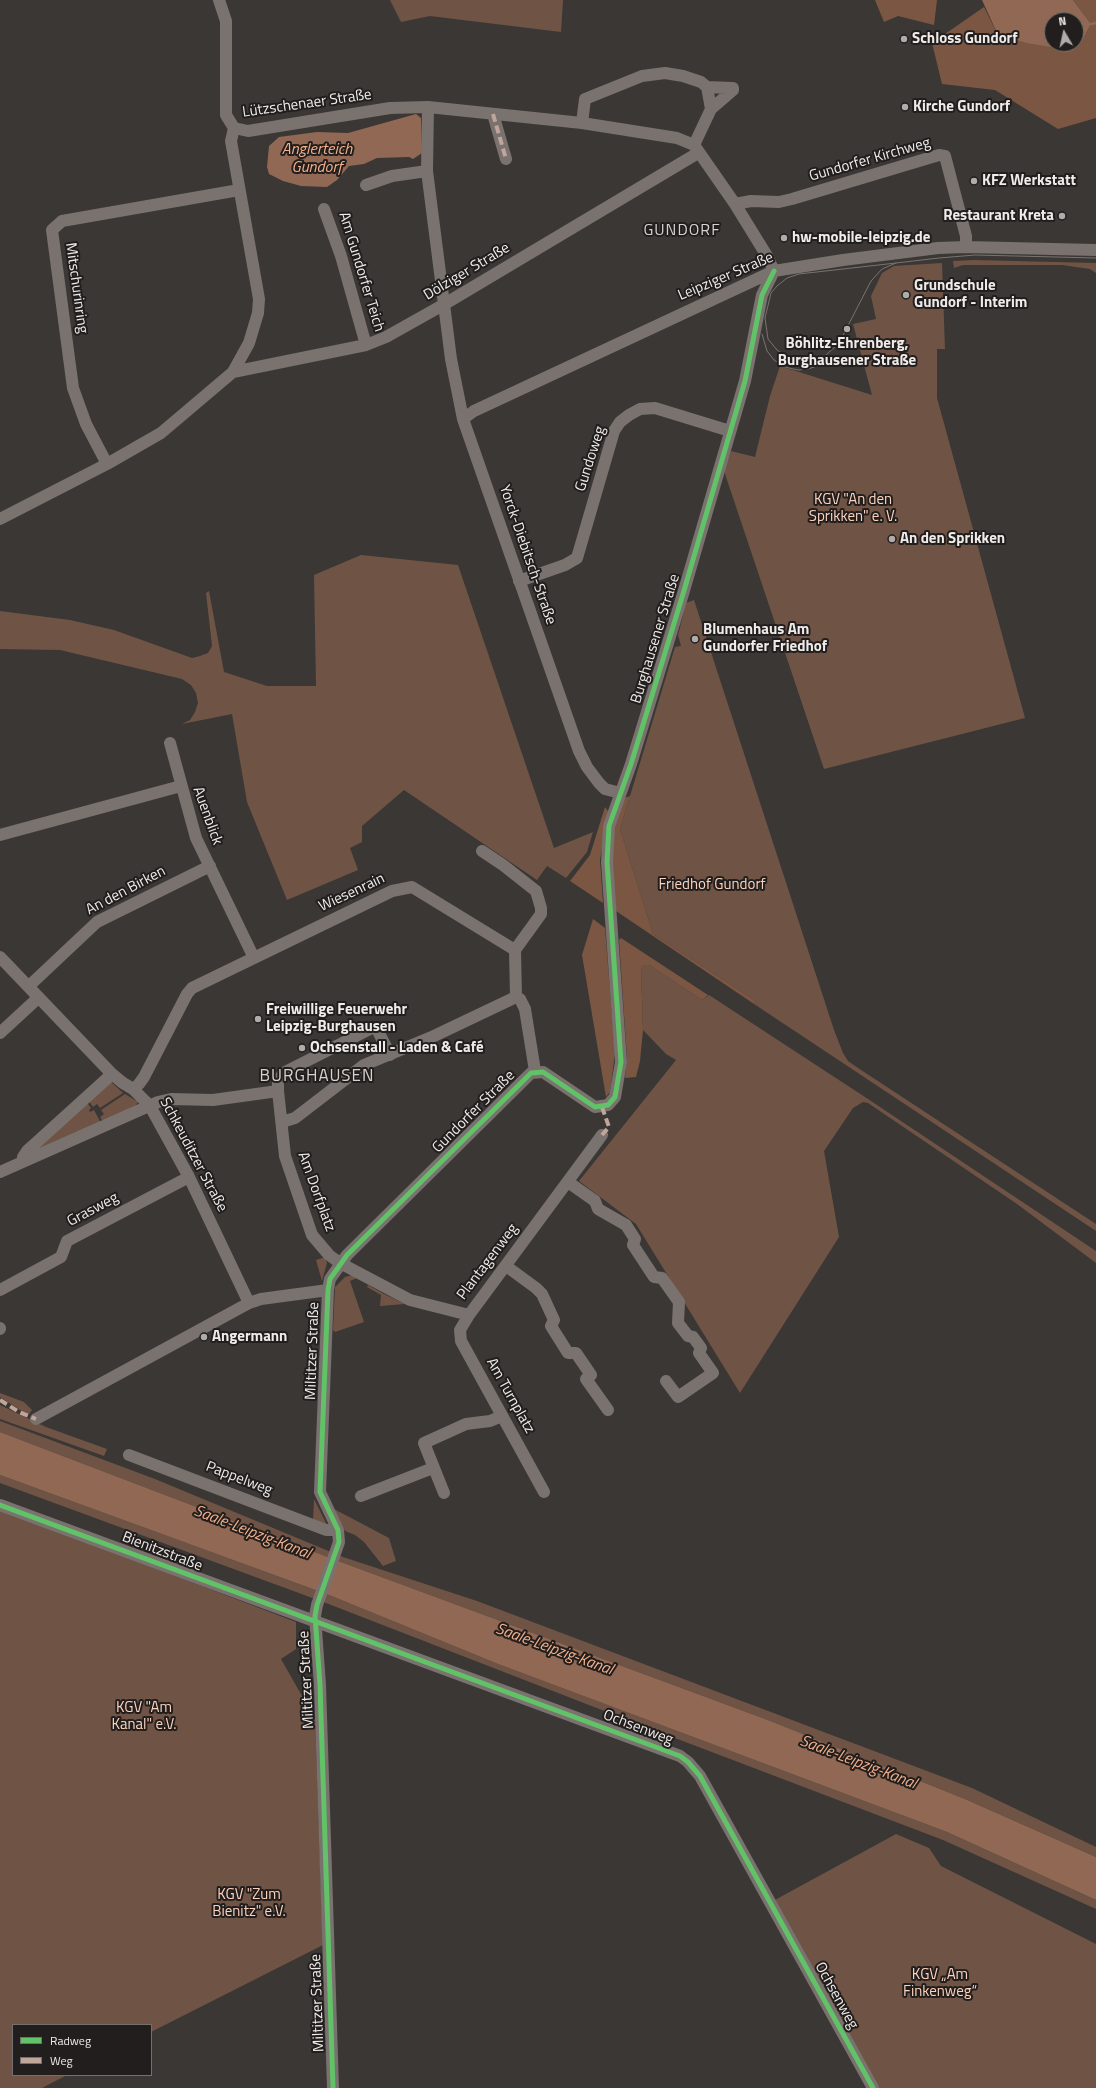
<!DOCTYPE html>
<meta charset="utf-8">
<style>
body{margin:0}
#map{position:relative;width:1096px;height:2088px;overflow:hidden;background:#3a3735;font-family:"Titillium Web",sans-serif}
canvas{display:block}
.legend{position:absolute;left:12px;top:2024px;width:140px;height:52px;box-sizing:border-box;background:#211e1d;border:1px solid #73706f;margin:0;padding:5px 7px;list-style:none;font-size:12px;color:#efebe9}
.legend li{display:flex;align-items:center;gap:8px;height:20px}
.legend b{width:20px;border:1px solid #73706f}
.north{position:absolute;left:1044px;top:12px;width:40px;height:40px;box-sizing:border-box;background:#211e1d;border:1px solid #73706f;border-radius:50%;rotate:351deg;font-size:11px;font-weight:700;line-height:16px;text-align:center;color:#efebe9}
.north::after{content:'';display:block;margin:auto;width:14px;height:18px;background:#b0acaa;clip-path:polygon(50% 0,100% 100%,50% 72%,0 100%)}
</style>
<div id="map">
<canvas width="1096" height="2088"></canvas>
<ul class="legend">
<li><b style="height:5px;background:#61c268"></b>Radweg</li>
<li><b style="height:5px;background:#c0a59a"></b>Weg</li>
</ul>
<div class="north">N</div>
</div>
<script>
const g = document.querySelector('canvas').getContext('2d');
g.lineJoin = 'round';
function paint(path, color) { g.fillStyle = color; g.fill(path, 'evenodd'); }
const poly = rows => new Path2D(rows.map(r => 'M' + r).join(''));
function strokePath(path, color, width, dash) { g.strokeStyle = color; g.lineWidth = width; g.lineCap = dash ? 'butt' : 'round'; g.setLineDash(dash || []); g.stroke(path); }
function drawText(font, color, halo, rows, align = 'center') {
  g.font = font + ' "Titillium Web",sans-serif'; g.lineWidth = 4; g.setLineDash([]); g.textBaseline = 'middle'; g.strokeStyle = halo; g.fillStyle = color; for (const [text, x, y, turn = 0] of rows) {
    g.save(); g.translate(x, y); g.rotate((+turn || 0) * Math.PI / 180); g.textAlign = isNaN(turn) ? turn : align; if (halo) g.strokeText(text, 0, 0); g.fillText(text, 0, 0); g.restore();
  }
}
const green = poly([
 [390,0,563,0,561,32,430,16,401,22],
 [973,260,1096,263,1096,273,1090,269,1062,265,963,265,954,268,953,261],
 [942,263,945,349,937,349,937,398,1025,718,824,769,724,471,731,451,755,457,770,396,780,366,872,395,853,324,876,319,871,296,882,273,894,266],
 [361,555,458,565,554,848,593,832,587,852,566,878,547,866,537,880,404,790,362,826,362,842,350,848,358,870,287,900,247,802,232,714,182,724,190,720,195,712,198,703,196,693,191,685,182,679,60,650,0,649,0,611,70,620,114,630,192,658,200,656,208,653,212,646,206,593,209,591,224,672,267,686,316,686,314,575],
 [694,600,834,1030,843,1053,848,1061,858,1068,1096,1224,1096,1231,754,1004,756,1001,653,934,620,829,675,647,681,646,678,635,686,603],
 [645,965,649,965,702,1000,709,995,868,1099,1096,1251,1096,1263,1017,1204,868,1103,863,1102,853,1108,824,1151,839,1237,740,1393,636,1224,579,1181,676,1060,666,1054,643,1030,641,967],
 [109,1080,123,1093,100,1108,97,1104,93,1107,88,1100],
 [125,1094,138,1102,133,1110,103,1122,100,1117,104,1114,101,1110],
 [86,1101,91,1108,89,1110,90,1112,94,1110,101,1123,40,1149,38,1146],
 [325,1257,327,1263,322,1281,316,1260],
 [352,1275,357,1278,350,1281,364,1322,335,1332,333,1330,335,1287,345,1277],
 [368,1285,384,1294,405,1304,380,1306,381,1295,367,1287],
 [0,1393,24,1402,32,1410,29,1414,23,1412,0,1397],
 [0,1405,46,1427,107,1449,104,1456,0,1419],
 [0,1421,155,1479,343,1557,477,1601,972,1788,1096,1847,1096,1857,965,1799,768,1720,341,1562,0,1432],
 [0,1475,329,1595,498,1664,947,1832,1096,1900,1096,1909,943,1840,625,1719,326,1603,0,1483],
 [314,1499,328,1527,313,1521],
 [0,1509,296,1622,296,1649,281,1659,315,1719,323,1945,151,2032,151,2025,13,2025,13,2075,67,2075,42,2088,0,2088],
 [334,1509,389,1538,396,1561,383,1566,364,1542,355,1535,345,1531],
 [896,1834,929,1848,941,1866,1096,1944,1096,2088,879,2088,773,1901]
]);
const forest = poly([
 [875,0,937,0,934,25,898,16,884,22],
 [1073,0,1096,0,1096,118,1058,129,995,90,942,84,932,43,984,7,998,35,1068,50,1081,43,1091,24],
 [630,796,620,829,653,934,756,1001,754,1004,616,911,611,854,614,825,624,798],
 [605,807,608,811,600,860,603,903,570,881,590,855],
 [593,919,605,928,615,1053,610,1092,606,1097,582,955],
 [621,938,708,995,702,1000,649,965,645,965,641,967,643,1030,640,1061,636,1077,625,1078,627,1058,619,940]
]);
const water = poly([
 [982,0,1073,0,1091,24,1081,43,1068,50,1027,43,998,35],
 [1052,20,1076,20,1076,44,1052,44],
 [416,114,421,118,422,153,413,159,409,157,377,158,364,164,349,166,337,180,327,187,301,186,283,181,269,174,267,167,269,146,279,137,317,132,348,133],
 [0,1432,341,1562,768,1720,965,1799,1096,1857,1096,1900,947,1832,498,1664,329,1595,0,1475]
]);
const stream = poly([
 [1091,24,1096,23]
]);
const minor = poly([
 [219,0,226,21,226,115,234,128,248,131,390,108,428,107,582,123,677,138,694,145,735,204,767,256,774,271],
 [428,107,427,171,451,359,463,419,579,751,587,767,599,783,605,789,620,793],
 [493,114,506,159],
 [582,123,585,99,642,76,665,73,683,76,701,82,707,87],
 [694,145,711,109,733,90,733,88,707,87,711,109],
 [366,185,392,176,427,171],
 [735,204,751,201,779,202,792,199,939,155,945,156,966,236,966,247],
 [324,209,341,256,366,345],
 [233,372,366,345,386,337,443,305,698,153],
 [463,419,474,411,774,271,843,260,938,248,966,247,1096,250],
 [107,464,86,424,73,388,52,230,62,221,239,190],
 [0,519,107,464,161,433,233,372,249,343,258,313,259,299,231,141,234,128],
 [519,581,565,565,577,558,614,431,620,422,629,415,640,409,655,408,730,431],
 [170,743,196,838,254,958],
 [0,835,181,786],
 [482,851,503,865,536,891,541,908,541,914,515,950],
 [0,957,112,1074,123,1083,133,1089,150,1106,189,1177,249,1303],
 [29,986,97,922,210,866],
 [0,1033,38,998],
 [390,1055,377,1029,372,1028,285,1072,278,1080,278,1091,285,1156,312,1235,329,1255,340,1263,410,1300,469,1315,602,1135],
 [133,1089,139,1084,144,1077,187,994,192,988,392,891,412,887,515,950,516,997,520,999,525,1009,535,1071],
 [282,1122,295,1118,364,1065,434,1036,516,997],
 [25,1161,23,1157,27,1151,112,1074],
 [0,1172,158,1102,171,1099,213,1100,278,1091],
 [568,1182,595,1201,598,1209,626,1225,635,1239,633,1245,654,1277,662,1278,679,1302,678,1323,688,1336,693,1337,701,1348,699,1353,713,1373,678,1397,666,1381],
 [506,1266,536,1288,542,1294,554,1320,551,1326,568,1353,576,1353,591,1375,586,1379,608,1410],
 [0,1290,61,1257,67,1241,189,1177],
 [469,1315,460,1330,461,1341,544,1492],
 [0,1328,0,1329],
 [36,1419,249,1303,261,1299,328,1290],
 [129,1455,326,1530,338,1530],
 [444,1493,424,1443,466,1424,490,1421,502,1416],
 [361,1496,433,1468],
 [0,1505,680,1756,688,1762,700,1776,873,2088],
 [333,2088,320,1685,315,1616,317,1605,339,1542,338,1530,320,1492,328,1290,330,1279,347,1255,531,1073,543,1072,595,1107,608,1105,615,1097,621,1062,607,862,609,826,631,764,683,594,745,381,762,295,774,271]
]);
const tram = poly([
 [896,263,882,269,871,281,839,343,825,356,814,361,803,362,790,359,777,350,768,339,765,318,771,293,777,286,787,278,799,274,896,263,939,258,975,255,1096,258],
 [762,334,767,351,774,360,785,367,798,370,808,369,820,365,829,358]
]);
const quiet = poly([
 [493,114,506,159],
 [602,1107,609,1127,602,1135],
 [0,1400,19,1412,36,1419]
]);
const cycleway = poly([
 [0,1505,680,1756,688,1762,700,1776,873,2088],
 [333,2088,320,1685,315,1616,317,1605,339,1542,338,1530,320,1492,328,1290,330,1279,347,1255,531,1073,543,1072,595,1107,608,1105,615,1097,621,1062,607,862,609,826,631,764,683,594,745,381,762,295,774,271]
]);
const markers = [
 [904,39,4,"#b0acaa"],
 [905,107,4,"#b0acaa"],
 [974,181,4,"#b0acaa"],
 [1062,216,4,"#b0acaa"],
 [784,238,4,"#b0acaa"],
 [906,295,4,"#b0acaa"],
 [847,329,4,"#b0acaa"],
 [892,539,4,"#b0acaa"],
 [695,639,4,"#b0acaa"],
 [258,1019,4,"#b0acaa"],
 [302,1048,4,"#b0acaa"],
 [204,1337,4,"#b0acaa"]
];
const poiNames = [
 ["Schloss Gundorf",912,39],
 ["Kirche Gundorf",913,107],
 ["KFZ Werkstatt",982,181],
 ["Restaurant Kreta",1054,216,"right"],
 ["hw-mobile-leipzig.de",792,238],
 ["Grundschule",914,286],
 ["Gundorf - Interim",914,303],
 ["Böhlitz-Ehrenberg,",847,344,"center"],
 ["Burghausener Straße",847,361,"center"],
 ["An den Sprikken",900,539],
 ["Blumenhaus Am",703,630],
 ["Gundorfer Friedhof",703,647],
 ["Freiwillige Feuerwehr",266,1010],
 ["Leipzig-Burghausen",266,1027],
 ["Ochsenstall - Laden & Café",310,1048],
 ["Angermann",212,1337]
];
const streetNames = [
 ["Lützschenaer Straße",307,104,-8],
 ["Gundorfer Kirchweg",870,160,-16],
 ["Am Gundorfer Teich",361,272,73],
 ["Dölziger Straße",467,272,-31],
 ["Leipziger Straße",726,277,-23],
 ["Mitschurinring",76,288,82],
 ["Gundoweg",591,459,-72],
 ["Yorck-Diebitsch-Straße",527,555,71],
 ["Burghausener Straße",656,639,-73],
 ["Auenblick",207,816,70],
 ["An den Birken",126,891,-28],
 ["Wiesenrain",352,893,-25],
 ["Gundorfer Straße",474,1112,-45],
 ["Schkeuditzer Straße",193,1155,62],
 ["Am Dorfplatz",316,1192,70],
 ["Grasweg",93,1210,-28],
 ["Plantagenweg",488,1262,-53],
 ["Miltitzer Straße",313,1351,-88],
 ["Am Turnplatz",510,1396,61],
 ["Pappelweg",239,1479,21],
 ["Bienitzstraße",162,1552,21],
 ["Miltitzer Straße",307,1680,-93],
 ["Ochsenweg",638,1728,21],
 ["Ochsenweg",836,1996,61],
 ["Miltitzer Straße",318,2003,-92]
];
const parkNames = [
 ["KGV \"An den",853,500],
 ["Sprikken\" e. V.",853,517],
 ["Friedhof Gundorf",712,885],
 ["KGV \"Am",144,1708],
 ["Kanal\" e.V.",144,1725],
 ["KGV \"Zum",249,1895],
 ["Bienitz\" e.V.",249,1912],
 ["KGV „Am",940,1975],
 ["Finkenweg“",940,1992]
];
const waterNames = [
 ["Anglerteich",317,150],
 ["Gundorf",317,168],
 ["Saale-Leipzig-Kanal",252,1533,21],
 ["Saale-Leipzig-Kanal",554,1650,20],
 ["Saale-Leipzig-Kanal",858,1763,21]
];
const neighbourhoodNames = [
 ["GUNDORF",682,231]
];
const quarterNames = [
 ["BURGHAUSEN",317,1077]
];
paint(green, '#6f5445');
paint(forest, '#7b5743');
paint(water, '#906853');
strokePath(stream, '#906853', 2.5);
strokePath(minor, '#79726f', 12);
strokePath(tram, '#797472', 1);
strokePath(quiet, '#c0a59a', 4, [8, 4]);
strokePath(cycleway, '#61c268', 5);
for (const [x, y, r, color] of markers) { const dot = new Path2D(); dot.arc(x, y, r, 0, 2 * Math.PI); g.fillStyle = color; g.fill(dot); strokePath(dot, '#211e1d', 1.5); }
drawText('bold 15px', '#efebe9', '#211e1d', poiNames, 'left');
drawText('15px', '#efebe9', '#211e1d', streetNames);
drawText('15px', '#fed3bd', '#211e1d', parkNames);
drawText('italic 16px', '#f4b08b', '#211e1d', waterNames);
g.letterSpacing = '1px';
drawText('16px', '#d8d0cc', '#211e1d', neighbourhoodNames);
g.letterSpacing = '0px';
g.letterSpacing = '1px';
drawText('17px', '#d8d0cc', '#211e1d', quarterNames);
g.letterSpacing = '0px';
</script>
